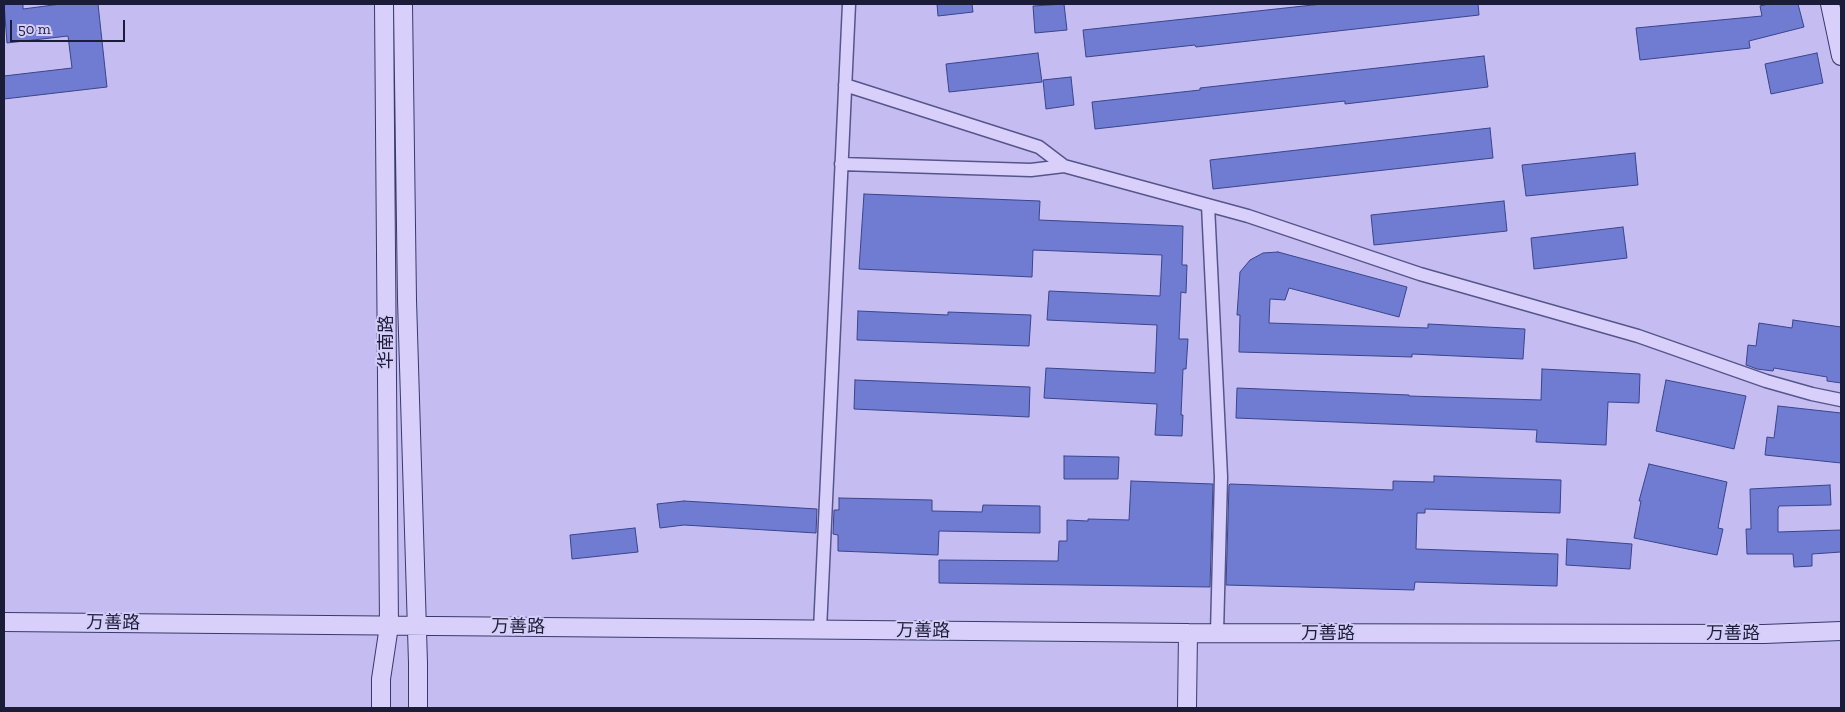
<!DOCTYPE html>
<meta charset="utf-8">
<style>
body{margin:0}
#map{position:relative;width:1845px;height:712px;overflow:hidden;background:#c5bdf1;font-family:"Zilla Slab",serif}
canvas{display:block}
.frame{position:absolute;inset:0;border:5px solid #1b1c38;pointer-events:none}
.scale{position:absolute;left:10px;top:20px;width:115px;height:22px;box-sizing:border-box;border:2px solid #1b1c38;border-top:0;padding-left:6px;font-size:15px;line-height:18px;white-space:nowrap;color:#1b1c38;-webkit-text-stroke:4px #d4cdf8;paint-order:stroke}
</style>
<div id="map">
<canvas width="1845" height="712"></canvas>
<div class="frame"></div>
<div class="scale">50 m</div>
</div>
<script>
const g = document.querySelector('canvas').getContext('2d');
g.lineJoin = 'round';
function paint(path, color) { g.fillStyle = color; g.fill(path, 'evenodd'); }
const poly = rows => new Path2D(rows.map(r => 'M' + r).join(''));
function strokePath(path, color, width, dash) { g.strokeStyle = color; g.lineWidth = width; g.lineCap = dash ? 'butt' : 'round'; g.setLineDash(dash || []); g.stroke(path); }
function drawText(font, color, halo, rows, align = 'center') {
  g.font = font + ' "Zilla Slab","Noto Sans SC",serif'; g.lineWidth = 4; g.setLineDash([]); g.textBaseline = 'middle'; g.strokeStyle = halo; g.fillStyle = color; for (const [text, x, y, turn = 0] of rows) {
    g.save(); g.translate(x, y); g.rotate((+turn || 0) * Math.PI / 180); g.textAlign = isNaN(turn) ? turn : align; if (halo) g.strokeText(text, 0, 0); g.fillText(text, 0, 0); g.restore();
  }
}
const building = poly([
 [4,4,23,4,23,9,61,4,98,4,107,87,4,99,4,76,72,68,68,36,7,43,4,4],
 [937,4,972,4,973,12,938,16,937,4],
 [1064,4,1067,30,1035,33,1033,6,1064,4],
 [1322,4,1478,4,1479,15,1196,47,1195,45,1086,57,1083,30,1322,4],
 [1768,4,1798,4,1804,27,1749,41,1750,48,1640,60,1636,28,1762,16,1760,6,1768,4],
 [1038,53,1042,82,949,92,946,64,1038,53],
 [1817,53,1823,83,1771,94,1765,64,1817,53],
 [1484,56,1488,87,1345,104,1345,101,1095,129,1092,102,1200,90,1200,88,1484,56],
 [1071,77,1074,105,1046,109,1043,80,1071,77],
 [1490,128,1493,158,1213,189,1210,160,1490,128],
 [1635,153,1638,185,1526,196,1522,165,1635,153],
 [864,194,1040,201,1039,220,1183,226,1182,265,1187,265,1186,293,1181,292,1179,339,1188,339,1186,369,1183,369,1181,415,1183,415,1182,436,1155,435,1157,404,1044,398,1046,368,1155,373,1157,325,1047,320,1049,291,1160,296,1162,255,1033,250,1032,277,859,269,864,194],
 [1504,201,1507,231,1374,245,1371,215,1504,201],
 [1623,227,1627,258,1534,269,1531,238,1623,227],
 [1278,252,1407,287,1399,317,1289,288,1285,300,1270,299,1269,323,1428,328,1428,324,1525,329,1523,359,1412,354,1412,357,1239,352,1240,315,1237,315,1240,272,1250,260,1263,253,1278,252],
 [858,311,948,315,948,312,1031,315,1029,346,857,340,858,311],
 [1793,320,1841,327,1841,383,1827,381,1827,377,1774,368,1773,371,1757,369,1746,365,1748,345,1756,346,1759,323,1792,328,1793,320],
 [1542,369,1640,374,1639,403,1608,402,1606,445,1536,442,1537,430,1236,418,1237,388,1409,395,1409,396,1541,400,1542,369],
 [855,380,1030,387,1029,417,854,409,855,380],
 [1666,380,1746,396,1734,449,1656,431,1666,380],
 [1778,406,1841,413,1841,463,1765,455,1767,437,1774,438,1778,406],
 [1064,456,1119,457,1118,479,1064,479,1064,456],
 [1649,464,1727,482,1718,528,1723,529,1717,555,1634,538,1641,501,1639,501,1649,464],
 [1434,476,1561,480,1560,513,1425,509,1425,513,1417,513,1416,549,1558,554,1557,586,1415,582,1414,590,1226,585,1229,485,1230,484,1393,490,1393,481,1434,482,1434,476],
 [1131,481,1213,484,1210,587,939,583,939,560,1058,561,1059,541,1067,541,1067,520,1088,521,1088,519,1129,520,1131,481],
 [1830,485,1831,505,1779,506,1778,509,1778,532,1841,530,1841,552,1812,554,1812,566,1794,567,1793,554,1747,554,1746,529,1751,529,1750,489,1830,485],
 [839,498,932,500,932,511,982,512,983,505,1040,506,1040,533,939,531,938,555,838,551,838,535,833,534,834,510,839,510,839,498],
 [684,501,817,509,816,533,684,525,660,528,657,504,684,501],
 [635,528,638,552,572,559,570,535,635,528],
 [1567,539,1632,544,1630,569,1566,565,1567,539]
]);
const street = poly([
 [845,85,1039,147,1064,166],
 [841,164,1031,170,1064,166,1248,216,1420,274,1638,336,1766,381,1812,394,1841,400],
 [1208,205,1221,477,1217,633],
 [820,630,849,4]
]);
const secondary = poly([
 [403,4,407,300,418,663,418,708],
 [1830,4,1841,56],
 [4,622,1188,633,1764,634,1841,631],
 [381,708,381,679,389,626,384,4],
 [1187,708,1188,633]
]);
const streetNames = [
 ["华南路",387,342,-90],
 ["万善路",113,623,1],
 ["万善路",518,627,1],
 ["万善路",923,631,1],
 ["万善路",1328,634],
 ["万善路",1733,634]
];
paint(building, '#707bd2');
strokePath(building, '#39448b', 1);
strokePath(street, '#55558a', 15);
strokePath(secondary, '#383a6b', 20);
strokePath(street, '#d8d0fb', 12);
strokePath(secondary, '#d8d0fb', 18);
drawText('18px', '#1b1c38', '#d4cdf8', streetNames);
</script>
